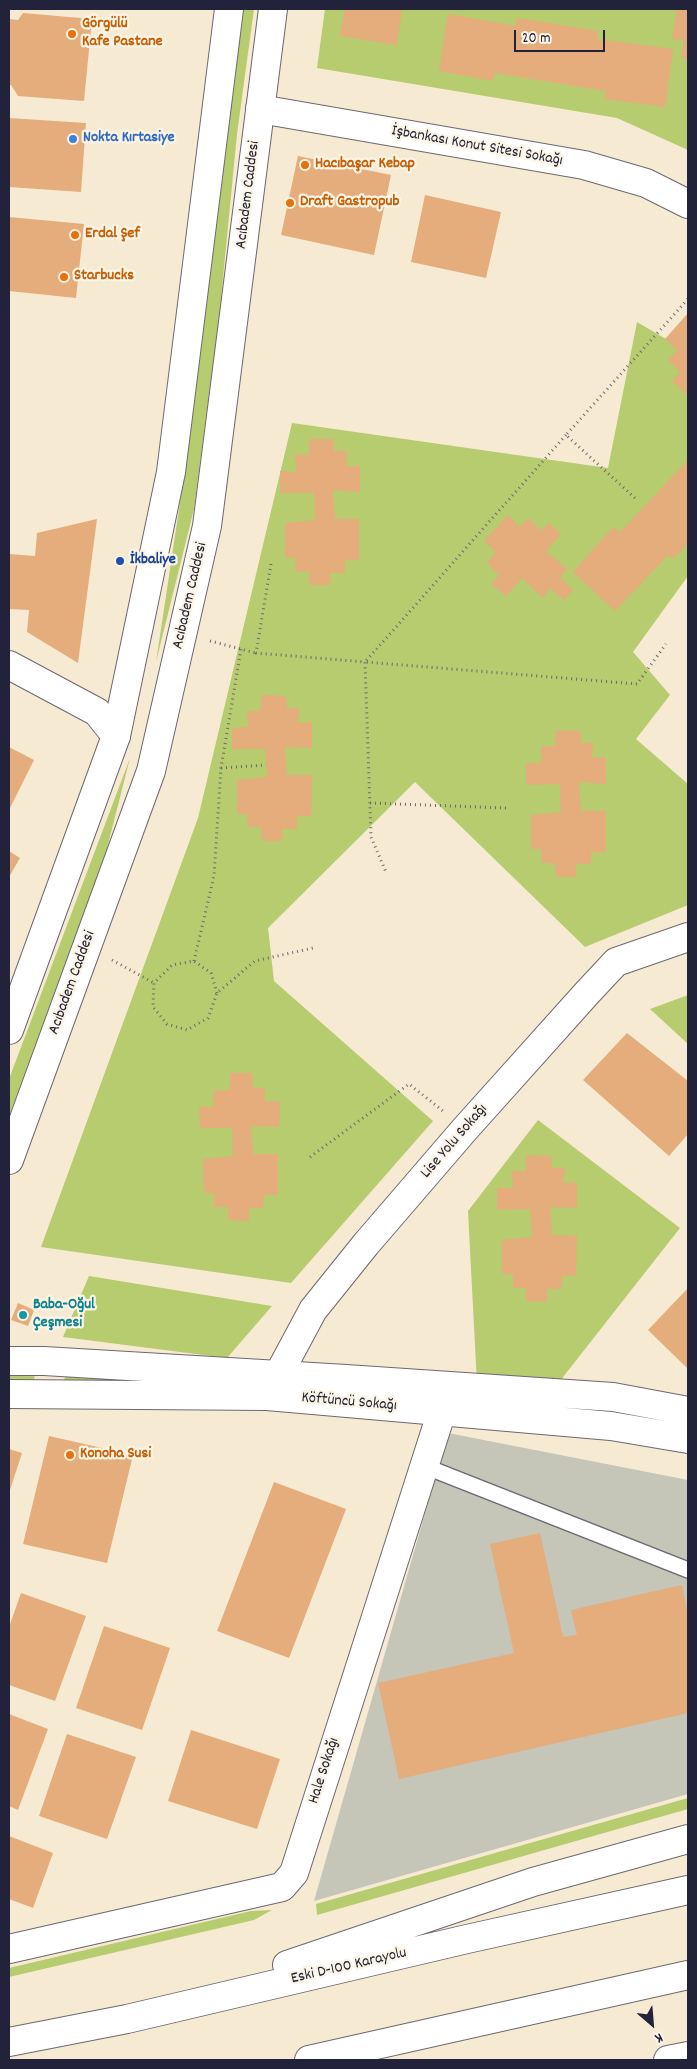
<!DOCTYPE html>
<meta charset="utf-8">
<style>
body{margin:0}
#map{position:relative;width:697px;height:2069px;overflow:hidden;background:#f7ead3;font-family:Dekko,sans-serif}
canvas{display:block}
.frame{position:absolute;inset:0;border:10px solid #22223b;pointer-events:none}
.north{position:absolute;left:627px;top:1999px;width:50px;height:50px;-webkit-text-stroke:4px #fcf5e5;paint-order:stroke;rotate:153deg;font-size:14px;font-weight:700;line-height:20px;text-align:center;color:#22223b}
.north::after{content:'';display:block;margin:auto;width:18px;height:22px;background:#22223b;clip-path:polygon(50% 0,100% 100%,50% 72%,0 100%)}
.scale{position:absolute;left:514px;top:30px;width:91px;height:22px;box-sizing:border-box;border:2px solid #22223b;border-top:0;padding-left:6px;font-size:15px;line-height:18px;white-space:nowrap;color:#22223b;-webkit-text-stroke:4px #fcf5e5;paint-order:stroke}
</style>
<div id="map">
<canvas width="697" height="2069"></canvas>
<div class="frame"></div>
<div class="north">K</div>
<div class="scale">20 m</div>
</div>
<script>
const g = document.querySelector('canvas').getContext('2d');
g.lineJoin = 'round';
function paint(path, color) { g.fillStyle = color; g.fill(path, 'evenodd'); }
const poly = rows => new Path2D(rows.map(r => 'M' + r).join(''));
function strokePath(path, color, width, dash) { g.strokeStyle = color; g.lineWidth = width; g.lineCap = dash ? 'butt' : 'round'; g.setLineDash(dash || []); g.stroke(path); }
function drawText(font, color, halo, rows, align = 'center') {
  g.font = font + ' Dekko,sans-serif'; g.lineWidth = 4.5; g.setLineDash([]); g.textBaseline = 'middle'; g.strokeStyle = halo; g.fillStyle = color; for (const [text, x, y, turn = 0] of rows) {
    g.save(); g.translate(x, y); g.rotate((+turn || 0) * Math.PI / 180); g.textAlign = isNaN(turn) ? turn : align; if (halo) g.strokeText(text, 0, 0); g.fillText(text, 0, 0); g.restore();
  }
}
const industrial = poly([
 [448,1433,688,1480,688,1794,314,1901]
]);
const green = poly([
 [242,9,254,9,237,134,220,309,194,509,156,662,191,430,191,415],
 [325,9,688,9,688,150,617,118,317,68],
 [637,322,688,352,688,576,633,652,670,695,636,739,688,784,688,905,585,947,415,782,268,928,274,981,433,1121,291,1283,41,1247,198,818,292,423,608,468],
 [130,758,101,872,9,1117,9,1079],
 [688,995,688,1044,650,1009],
 [538,1120,680,1228,556,1386,477,1384,468,1211],
 [89,1276,272,1306,227,1358,63,1337],
 [9,1373,35,1374,34,1380,9,1380],
 [65,1376,144,1379,144,1387,64,1383],
 [688,1798,688,1809,317,1915,316,1904],
 [272,1910,254,1920,9,1977,9,1968,251,1911]
]);
const building = poly([
 [345,9,402,9,397,45,340,36],
 [670,9,688,9,688,59,681,58,684,40,672,39,677,11],
 [23,13,92,19,84,101,18,96,11,85,9,85,9,19,18,20],
 [448,14,515,26,517,18,598,31,597,39,673,49,665,107,605,99,605,91,495,73,493,81,439,71],
 [9,118,86,123,81,192,9,187],
 [298,156,391,175,374,255,281,235],
 [425,195,501,212,486,278,411,262],
 [9,217,84,224,76,298,9,291],
 [688,313,688,392,686,394,672,381,680,372,668,360,677,350,665,339],
 [309,439,334,439,334,451,347,451,346,466,360,466,360,492,333,490,335,519,359,519,359,560,345,560,345,573,330,573,330,585,309,585,309,571,296,572,295,557,285,558,285,523,315,520,314,493,280,493,280,471,296,472,295,454,309,455],
 [688,460,688,543,673,559,668,555,615,611,573,572,613,527,620,532],
 [508,515,519,527,529,518,541,531,549,523,561,534,546,551,567,569,560,577,573,590,564,600,550,588,543,598,522,578,506,596,491,584,499,575,487,563,496,552,484,541],
 [97,519,78,663,27,632,29,610,9,609,9,554,35,556,37,533],
 [262,695,286,696,287,708,299,708,298,723,312,722,312,748,285,747,287,775,312,775,311,816,297,816,297,829,282,829,282,841,262,841,261,827,248,827,247,814,237,814,237,780,267,777,265,749,232,749,232,728,248,727,247,711,260,711],
 [556,730,580,731,581,743,593,743,592,758,606,757,606,784,579,782,581,811,606,811,606,852,591,852,591,864,576,864,576,877,556,877,555,863,542,863,541,849,531,849,531,815,561,812,560,784,526,785,526,763,542,763,541,746,555,746],
 [9,747,34,760,9,810],
 [9,851,20,858,9,877],
 [627,1033,688,1081,688,1134,669,1156,583,1080],
 [230,1073,252,1073,253,1088,265,1088,265,1102,280,1101,279,1127,251,1126,253,1154,278,1154,278,1195,264,1195,263,1208,249,1208,249,1221,228,1220,228,1207,214,1207,214,1193,204,1193,203,1159,233,1156,232,1128,200,1128,199,1107,214,1107,213,1091,230,1090],
 [526,1155,551,1156,552,1168,565,1168,563,1183,577,1182,577,1208,550,1207,552,1235,577,1236,576,1276,562,1276,562,1289,547,1289,547,1302,526,1301,526,1288,513,1288,513,1274,502,1274,502,1240,532,1237,530,1209,497,1210,497,1188,513,1188,512,1171,526,1171],
 [688,1288,688,1369,648,1330],
 [18,1303,34,1310,28,1326,11,1320],
 [49,1436,133,1455,107,1563,23,1544],
 [9,1449,22,1453,9,1493],
 [274,1482,346,1509,289,1658,217,1631],
 [540,1533,563,1637,577,1635,571,1610,682,1585,688,1615,688,1713,399,1779,378,1683,514,1653,490,1544],
 [21,1593,86,1616,55,1701,9,1685,9,1627],
 [104,1626,170,1648,142,1730,76,1708],
 [9,1714,48,1729,18,1810,9,1806],
 [191,1730,280,1759,257,1829,168,1801],
 [67,1734,136,1757,107,1839,39,1816],
 [9,1836,53,1853,33,1908,9,1899]
]);
const path = poly([
 [566,435,365,662,637,684,666,644],
 [635,498,566,435,688,299],
 [271,564,256,653,365,662,371,837,386,872],
 [210,641,256,653],
 [221,768,266,765],
 [370,803,506,808],
 [112,960,154,983],
 [194,961,214,876,221,768,241,649],
 [217,993,211,973,194,961,172,965,154,983,153,1007,167,1024,187,1030,208,1018,217,993,255,961,313,948],
 [310,1157,409,1084,443,1111]
]);
const lane = poly([
 [424,1466,688,1570]
]);
const street = poly([
 [260,109,584,165,646,183,688,204],
 [9,665,97,712,116,736],
 [268,1394,313,1310,366,1244,465,1129,587,993,616,962,688,937],
 [9,1949,282,1887,294,1873,449,1389],
 [668,2060,688,2056]
]);
const primary = poly([
 [9,1030,116,736,171,472,229,9],
 [9,1160,151,771,207,526,273,9],
 [9,1361,44,1361,346,1379,613,1397,688,1411],
 [9,1394,267,1396,611,1426,688,1439]
]);
const highway = poly([
 [287,1965,533,1882,688,1839],
 [9,2042,127,2019,467,1939,688,1890],
 [309,2060,688,1975]
]);
const markers = [
 [72,34,5,"#e8710a"],
 [73,139,5,"#3f7fe0"],
 [305,165,5,"#e8710a"],
 [290,203,5,"#e8710a"],
 [75,235,5,"#e8710a"],
 [64,277,5,"#e8710a"],
 [120,561,5,"#1a4fb4"],
 [23,1315,5,"#0f9aa8"],
 [70,1455,5,"#e8710a"]
];
const foodNames = [
 ["Görgülü",82,25],
 ["Kafe Pastane",82,43],
 ["Hacıbaşar Kebap",315,165],
 ["Draft Gastropub",300,203],
 ["Erdal Şef",85,235],
 ["Starbucks",74,277],
 ["Konoha Susi",80,1455]
];
const shopNames = [
 ["Nokta Kırtasiye",83,139]
];
const streetNames = [
 ["İşbankası Konut Sitesi Sokağı",477,147,10],
 ["Acıbadem Caddesi",249,195,-83],
 ["Acıbadem Caddesi",191,596,-77],
 ["Acıbadem Caddesi",73,983,-70],
 ["Lise Yolu Sokağı",455,1142,-49],
 ["Köftüncü Sokağı",349,1403,5],
 ["Hale Sokağı",325,1771,-72],
 ["Eski D-100 Karayolu",349,1967,-13]
];
const transitNames = [
 ["İkbaliye",130,561]
];
const cultureNames = [
 ["Baba-Oğul",33,1306],
 ["Çeşmesi",33,1324]
];
paint(industrial, '#c5c5b8');
paint(green, '#b7cb6f');
paint(building, '#e4ad7b');
strokePath(lane, '#6d6870', 18);
strokePath(street, '#6d6870', 30);
strokePath(primary, '#6d6870', 30);
strokePath(highway, '#6d6870', 30);
strokePath(path, '#6d6870', 3, [1, 4]);
strokePath(lane, '#fff', 15);
strokePath(street, '#fff', 28);
strokePath(primary, '#fff', 28);
strokePath(highway, '#fff', 28);
for (const [x, y, r, color] of markers) { const dot = new Path2D(); dot.arc(x, y, r, 0, 2 * Math.PI); g.fillStyle = color; g.fill(dot); strokePath(dot, '#fcf5e5', 2); }
drawText('bold 16px', '#c56008', '#fcf5e5', foodNames, 'left');
drawText('bold 16px', '#366cbe', '#fcf5e5', shopNames, 'left');
drawText('16px', '#22223b', '#fcf5e5', streetNames);
drawText('bold 16px', '#164399', '#fcf5e5', transitNames, 'left');
drawText('bold 16px', '#0d838f', '#fcf5e5', cultureNames, 'left');
</script>
